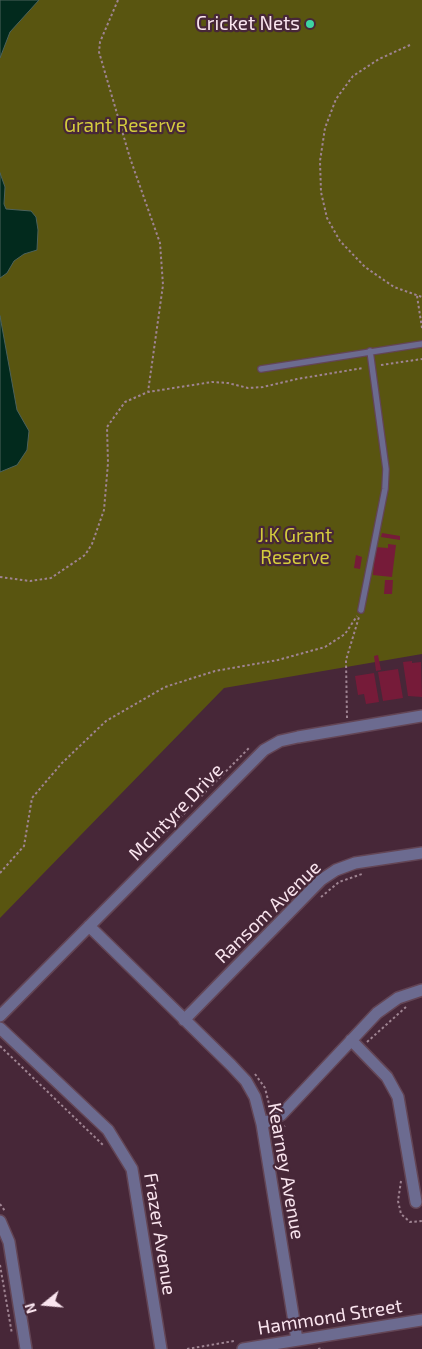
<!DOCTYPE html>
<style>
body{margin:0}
#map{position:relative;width:422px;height:1349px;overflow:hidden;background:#472738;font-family:"Exo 2",sans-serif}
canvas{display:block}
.north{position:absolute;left:20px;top:1279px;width:50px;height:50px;-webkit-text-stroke:4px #472738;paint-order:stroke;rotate:253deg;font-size:14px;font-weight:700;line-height:20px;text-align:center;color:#f9e4ee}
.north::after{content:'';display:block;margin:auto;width:18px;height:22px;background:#f9e4ee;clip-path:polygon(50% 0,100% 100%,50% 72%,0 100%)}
</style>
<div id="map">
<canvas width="422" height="1349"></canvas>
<div class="north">N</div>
</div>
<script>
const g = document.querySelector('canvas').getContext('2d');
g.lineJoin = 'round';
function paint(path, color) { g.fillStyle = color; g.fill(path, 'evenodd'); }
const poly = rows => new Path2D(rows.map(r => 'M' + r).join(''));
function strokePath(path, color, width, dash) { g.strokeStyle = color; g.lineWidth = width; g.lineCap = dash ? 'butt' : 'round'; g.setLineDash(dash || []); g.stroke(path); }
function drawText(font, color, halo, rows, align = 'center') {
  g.font = font + ' "Exo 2",sans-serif'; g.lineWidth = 4.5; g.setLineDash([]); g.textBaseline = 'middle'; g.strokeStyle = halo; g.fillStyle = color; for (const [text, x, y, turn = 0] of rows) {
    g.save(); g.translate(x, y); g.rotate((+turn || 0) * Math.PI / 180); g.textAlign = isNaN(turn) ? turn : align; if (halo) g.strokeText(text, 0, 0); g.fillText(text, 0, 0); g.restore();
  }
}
const green = poly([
 [0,0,422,0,422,654,224,688,0,918]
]);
const water = poly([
 [0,0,39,0,10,32,0,58,0,0],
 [0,173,5,187,4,204,6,209,31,211,36,217,38,230,37,250,24,254,14,261,7,273,0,278,0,173],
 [0,316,17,410,29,431,27,450,17,465,0,472,0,316]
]);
const building = poly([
 [382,533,400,536,400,540,381,537],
 [388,544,396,545,392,577,373,575,375,547,388,548],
 [356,555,362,557,360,569,354,568],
 [385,580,393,580,392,594,384,594],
 [378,655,381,670,376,671,374,656],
 [412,661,412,663,421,662,422,697,408,696,403,662],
 [398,669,403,698,383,701,378,672],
 [374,673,379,702,366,704,364,694,358,695,355,676]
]);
const path = poly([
 [118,0,100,42,99,52,130,158,160,243,163,285,148,392],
 [410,45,379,59,353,76,336,99,325,128,320,161,321,192,327,218,340,241,365,267,394,287,422,297],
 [417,296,422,328],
 [381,365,422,359],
 [0,577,30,581,51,578,85,555,92,544,104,510,108,463,107,427,125,402,148,392,212,382,228,383,248,388,263,387,297,379,363,368],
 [347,718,346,660,359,617],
 [152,846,249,748],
 [0,873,24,846,32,798,62,763,106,721,165,687,215,671,278,660,325,647,345,634,357,616],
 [321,897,339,882,362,874],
 [367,1042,406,1007],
 [0,1046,103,1145],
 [255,1074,265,1088,270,1108],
 [274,1137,285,1126],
 [401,1181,398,1201,401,1214,410,1222,422,1221],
 [0,1204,5,1211],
 [0,1265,12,1334],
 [187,1349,234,1341],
 [318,1349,323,1348]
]);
const service = poly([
 [261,369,422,344],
 [361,610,385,489,386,469,370,351]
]);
const minor = poly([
 [89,926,231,1065,246,1081,255,1097,262,1124,297,1340],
 [0,1016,264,750,280,741,298,737,422,716],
 [184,1020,321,880,336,870,355,863,422,853],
 [0,1028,108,1130,132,1169,161,1349],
 [351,1040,387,1077,398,1097,416,1202],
 [262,1124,281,1115,377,1013,398,998,422,990],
 [0,1221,9,1242,26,1349],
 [243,1349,422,1320]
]);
const markers = [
 [310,24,5,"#3ed4a2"]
];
const poiNames = [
 ["Cricket Nets",300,24]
];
const parkNames = [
 ["Grant Reserve",125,126],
 ["J.K Grant",295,536],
 ["Reserve",295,558]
];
const streetNames = [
 ["McIntyre Drive",176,812,-46],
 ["Ransom Avenue",268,912,-44],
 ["Kearney Avenue",286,1171,80],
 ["Frazer Avenue",160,1234,81],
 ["Hammond Street",330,1317,-9]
];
paint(green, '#595510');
paint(water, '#022a1d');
strokePath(water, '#4c625c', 1);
paint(building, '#761b39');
strokePath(service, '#634555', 8);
strokePath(minor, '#634555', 14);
strokePath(path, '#9f8492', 2, [2.5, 2.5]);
strokePath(service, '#6c6b90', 5.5);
strokePath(minor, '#6c6b90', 11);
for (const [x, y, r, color] of markers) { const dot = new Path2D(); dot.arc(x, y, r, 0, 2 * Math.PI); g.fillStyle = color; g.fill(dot); strokePath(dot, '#472738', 2); }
drawText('19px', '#f9e4ee', '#472738', poiNames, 'right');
drawText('19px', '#d3cb3d', '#472738', parkNames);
drawText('19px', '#f9e4ee', '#472738', streetNames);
</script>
